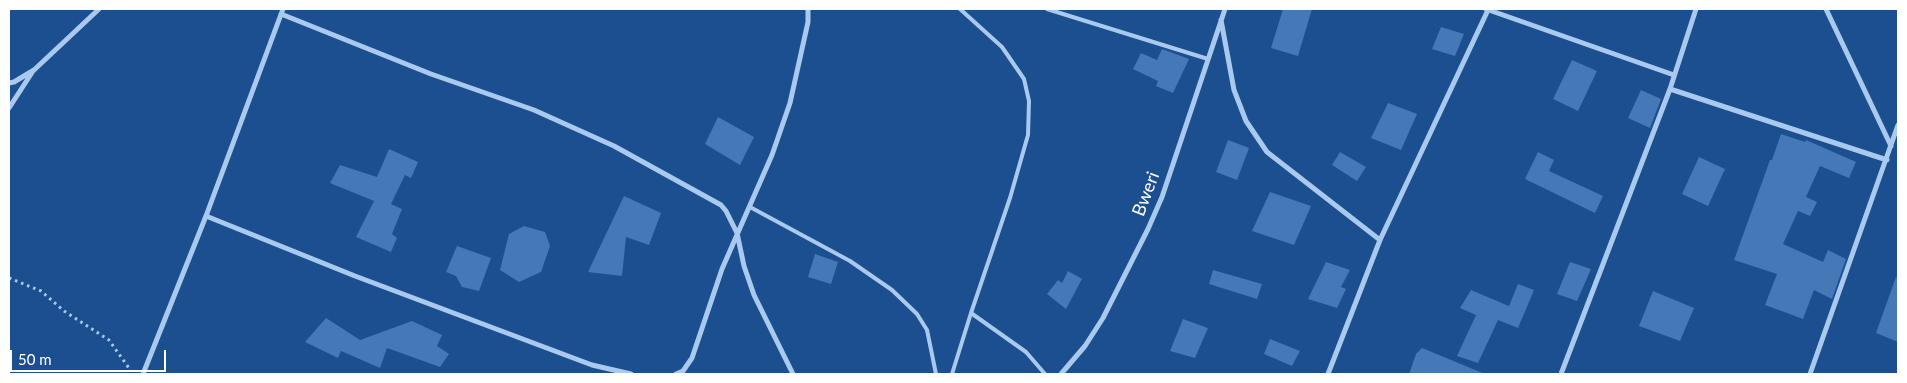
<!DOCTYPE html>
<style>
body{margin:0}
#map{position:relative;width:1907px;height:383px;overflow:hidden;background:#1b4f8f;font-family:Lato,sans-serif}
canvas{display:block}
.frame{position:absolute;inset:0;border:10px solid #fff;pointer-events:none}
.scale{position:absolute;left:10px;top:350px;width:156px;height:22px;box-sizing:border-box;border:2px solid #fff;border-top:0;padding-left:6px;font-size:15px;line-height:18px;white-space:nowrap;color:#fff;-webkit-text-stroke:4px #1b4f8f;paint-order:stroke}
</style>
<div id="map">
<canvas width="1907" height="383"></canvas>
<div class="frame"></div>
<div class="scale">50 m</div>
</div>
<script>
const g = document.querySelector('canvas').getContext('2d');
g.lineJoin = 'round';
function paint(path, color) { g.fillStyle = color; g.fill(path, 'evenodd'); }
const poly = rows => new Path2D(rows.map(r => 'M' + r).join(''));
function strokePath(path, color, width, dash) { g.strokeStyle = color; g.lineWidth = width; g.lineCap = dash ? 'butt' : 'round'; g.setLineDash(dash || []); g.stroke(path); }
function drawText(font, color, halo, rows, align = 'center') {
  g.font = font + ' Lato,sans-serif'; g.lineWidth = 4; g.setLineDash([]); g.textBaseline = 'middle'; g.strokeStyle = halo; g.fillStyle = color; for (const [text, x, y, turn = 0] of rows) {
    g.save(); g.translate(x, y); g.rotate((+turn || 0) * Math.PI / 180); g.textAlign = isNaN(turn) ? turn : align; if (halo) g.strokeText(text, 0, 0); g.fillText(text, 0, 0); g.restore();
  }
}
const building = poly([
 [1283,9,1312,9,1298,56,1271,48],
 [1441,27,1464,34,1455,56,1432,49],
 [1162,49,1189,59,1173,93,1156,86,1158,81,1133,69,1141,53,1157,60],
 [1572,60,1597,71,1578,111,1553,99],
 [1641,90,1661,99,1650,128,1628,118],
 [1388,103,1417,114,1401,150,1371,138],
 [718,117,754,137,740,165,705,144],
 [1781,134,1805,142,1806,140,1856,162,1849,178,1820,166,1806,197,1817,202,1810,216,1798,211,1783,244,1823,262,1828,250,1846,259,1832,299,1814,290,1803,319,1765,305,1777,274,1734,260,1770,160,1772,160],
 [1228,140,1249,148,1237,180,1216,172],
 [389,149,418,162,411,178,405,175,391,204,402,209,392,234,397,238,391,252,356,237,374,201,330,183,340,165,377,177],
 [1340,152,1366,167,1357,181,1332,165],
 [1538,152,1554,160,1549,171,1603,196,1595,213,1525,179],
 [1699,157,1725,169,1708,206,1682,194],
 [1270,192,1311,206,1294,245,1252,231],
 [624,196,661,213,649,245,626,237,622,276,588,272],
 [524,226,545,232,550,246,541,272,519,282,500,270,509,234],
 [457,246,491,258,479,291,462,287,456,276,446,272],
 [815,254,838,262,831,284,808,277],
 [1326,262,1350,270,1341,287,1346,289,1337,308,1308,299],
 [1570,262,1591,269,1577,301,1557,294],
 [1213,270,1262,284,1257,299,1209,284],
 [1068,271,1082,279,1066,309,1047,294,1058,280,1062,283],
 [1896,277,1898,278,1898,342,1876,333],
 [1518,284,1534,290,1518,328,1498,320,1478,363,1457,356,1476,315,1460,308,1471,290,1509,306],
 [1653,291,1694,308,1680,341,1639,326],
 [326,318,360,340,412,321,442,335,437,346,449,354,440,367,387,348,380,368,341,351,338,358,305,342],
 [1183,319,1208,328,1195,358,1170,351],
 [1270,339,1300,351,1292,366,1264,354],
 [1422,348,1485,374,1409,374,1416,354]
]);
const path = poly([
 [9,278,41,291,64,311,109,340,131,371]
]);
const service = poly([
 [1047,9,1208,59],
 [750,207,850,261,892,290,917,314,927,330,936,374],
 [971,313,1026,352,1045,374],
 [952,374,971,313,1010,198,1028,135,1029,101,1024,79,1002,47,960,9]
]);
const minor = poly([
 [1486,9,1674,75],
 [1826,9,1891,146],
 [281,14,431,74,534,110,614,146,721,205,726,211,737,233,744,266,754,295,793,374],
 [1221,20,1234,90,1246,121,1267,152,1380,240],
 [9,83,14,82,34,70,99,9],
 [1670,89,1887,160],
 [9,108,33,71],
 [206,216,355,276,592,365,631,374],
 [143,374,206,216,283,9],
 [676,374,683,371,692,358,722,269,772,155,790,103,808,22,808,9],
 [1061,374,1085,346,1103,318,1148,229,1162,197,1225,9],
 [1328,374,1380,240,1488,10],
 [1561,374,1670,89,1696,9],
 [1810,374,1898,125]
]);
const streetNames = [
 ["Bweri",1146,194,-69]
];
paint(building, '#4478b7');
strokePath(path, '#a9c9ee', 3, [2.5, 4]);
strokePath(service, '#a9c9ee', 4);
strokePath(minor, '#a9c9ee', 5);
drawText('18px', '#fff', '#1b4f8f', streetNames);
</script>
